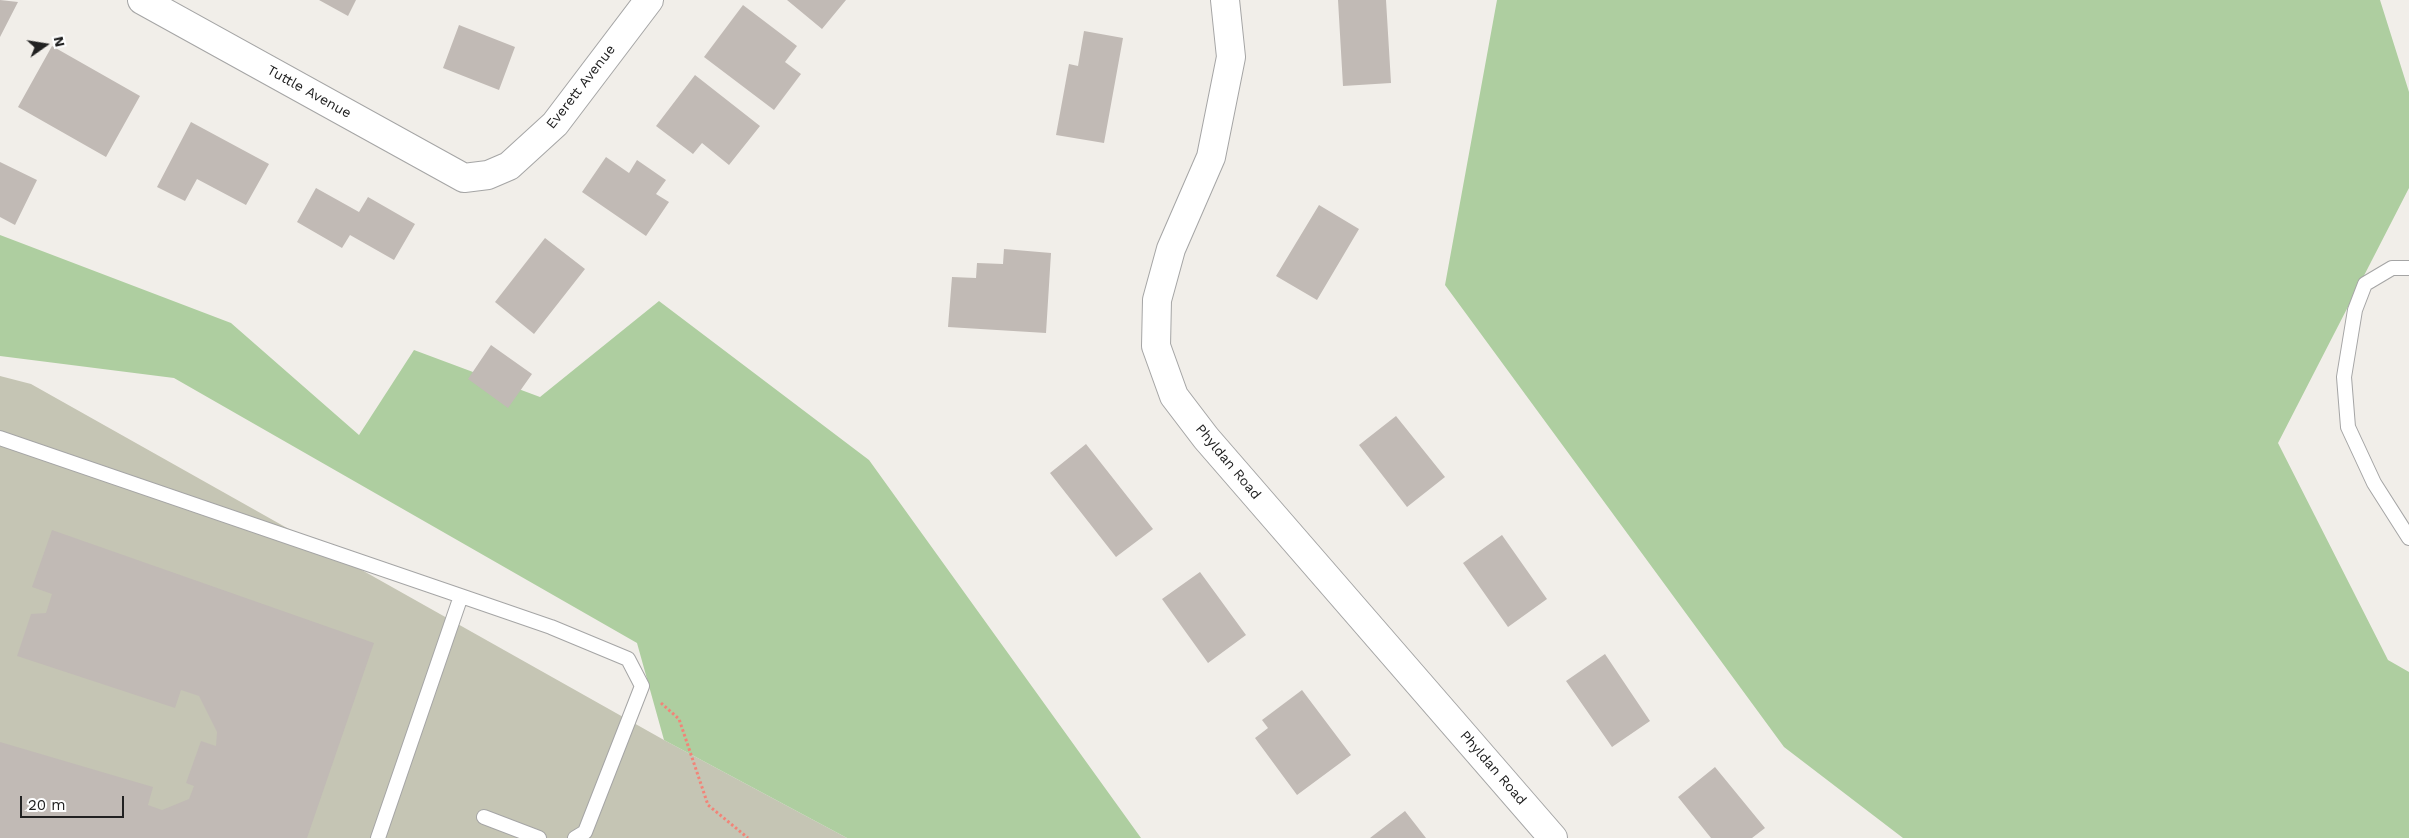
<!DOCTYPE html>
<style>
body{margin:0}
#map{position:relative;width:2409px;height:838px;overflow:hidden;background:#f1eee9;font-family:"Work Sans",sans-serif}
canvas{display:block}
.north{position:absolute;left:20px;top:20px;width:50px;height:50px;-webkit-text-stroke:4px #fff;paint-order:stroke;rotate:77deg;font-size:14px;font-weight:700;line-height:20px;text-align:center;color:#212121}
.north::after{content:'';display:block;margin:auto;width:18px;height:22px;background:#212121;clip-path:polygon(50% 0,100% 100%,50% 72%,0 100%)}
.scale{position:absolute;left:20px;top:796px;width:104px;height:22px;box-sizing:border-box;border:2px solid #212121;border-top:0;padding-left:6px;font-size:15px;line-height:18px;white-space:nowrap;color:#212121;-webkit-text-stroke:4px #fff;paint-order:stroke}
</style>
<div id="map">
<canvas width="2409" height="838"></canvas>
<div class="north">N</div>
<div class="scale">20 m</div>
</div>
<script>
const g = document.querySelector('canvas').getContext('2d');
g.lineJoin = 'round';
function paint(path, color) { g.fillStyle = color; g.fill(path, 'evenodd'); }
const poly = rows => new Path2D(rows.map(r => 'M' + r).join(''));
function strokePath(path, color, width, dash) { g.strokeStyle = color; g.lineWidth = width; g.lineCap = dash ? 'butt' : 'round'; g.setLineDash(dash || []); g.stroke(path); }
function drawText(font, color, halo, rows, align = 'center') {
  g.font = font + ' "Work Sans",sans-serif'; g.lineWidth = 4; g.setLineDash([]); g.textBaseline = 'middle'; g.strokeStyle = halo; g.fillStyle = color; for (const [text, x, y, turn = 0] of rows) {
    g.save(); g.translate(x, y); g.rotate((+turn || 0) * Math.PI / 180); g.textAlign = isNaN(turn) ? turn : align; if (halo) g.strokeText(text, 0, 0); g.fillText(text, 0, 0); g.restore();
  }
}
const construction = poly([
 [0,376,31,384,664,740,847,838,0,838]
]);
const forest = poly([
 [1497,0,2380,0,2409,92,2409,188,2278,443,2388,660,2409,672,2409,838,1903,838,1784,747,1445,285],
 [0,235,231,323,359,435,414,350,540,397,659,301,869,460,1141,838,847,838,664,740,637,643,174,378,0,356]
]);
const building = poly([
 [0,0,18,2,0,37],
 [319,0,356,0,348,16],
 [787,0,846,0,822,29],
 [1338,0,1386,0,1391,83,1343,86],
 [743,5,797,46,785,62,801,74,774,110,704,57],
 [459,25,515,47,499,90,443,68],
 [1084,31,1123,38,1104,143,1056,135,1069,64,1078,66],
 [52,46,140,96,106,157,18,107],
 [695,75,760,126,729,165,702,143,693,154,656,126],
 [191,122,269,164,246,205,197,179,185,201,157,187],
 [606,157,629,173,637,160,666,180,656,194,669,202,646,236,582,192],
 [0,162,37,180,15,225,0,217],
 [316,188,359,212,368,197,415,224,394,260,350,235,342,248,297,222],
 [1319,205,1359,229,1317,300,1276,276],
 [545,238,585,269,534,334,495,302],
 [1004,249,1051,253,1046,333,948,327,952,277,976,278,977,263,1003,264],
 [491,345,532,374,508,408,468,379],
 [1396,416,1445,477,1407,507,1359,445],
 [1086,444,1153,529,1116,557,1050,473],
 [52,530,374,643,307,838,0,838,0,742,153,787,148,805,162,810,189,799,194,786,186,783,201,741,216,746,217,732,199,696,181,690,175,708,17,656,31,614,46,613,52,594,32,587],
 [1502,535,1547,599,1508,627,1463,563],
 [1200,572,1246,635,1208,663,1162,599],
 [1605,654,1650,721,1612,747,1566,681],
 [1302,690,1351,755,1297,795,1255,738,1268,728,1262,720],
 [1715,767,1765,828,1752,838,1711,838,1678,797],
 [1405,811,1426,838,1370,838]
]);
const path = poly([
 [661,703,679,719,708,805,748,838]
]);
const service = poly([
 [2409,268,2392,268,2365,284,2355,310,2344,377,2348,427,2374,483,2409,538],
 [0,438,461,596,551,627,628,659,642,686,585,832,575,838],
 [484,817,539,838],
 [378,838,461,596]
]);
const minor = poly([
 [142,0,464,178,488,175,509,166,555,124,649,0],
 [1225,0,1231,57,1211,157,1171,249,1157,300,1156,346,1174,396,1206,438,1553,838]
]);
const streetNames = [
 ["Everett Avenue",581,87,-52],
 ["Tuttle Avenue",309,92,29],
 ["Phyldan Road",1228,462,50],
 ["Phyldan Road",1493,768,49]
];
paint(construction, '#c5c5b4');
paint(forest, '#aecea0');
paint(building, '#c1bab5');
strokePath(service, '#a5a5a5', 16);
strokePath(minor, '#a5a5a5', 30);
strokePath(path, '#f28478', 3, [2.5, 2.5]);
strokePath(service, '#fff', 14);
strokePath(minor, '#fff', 28);
drawText('14px', '#212121', '#fff', streetNames);
</script>
